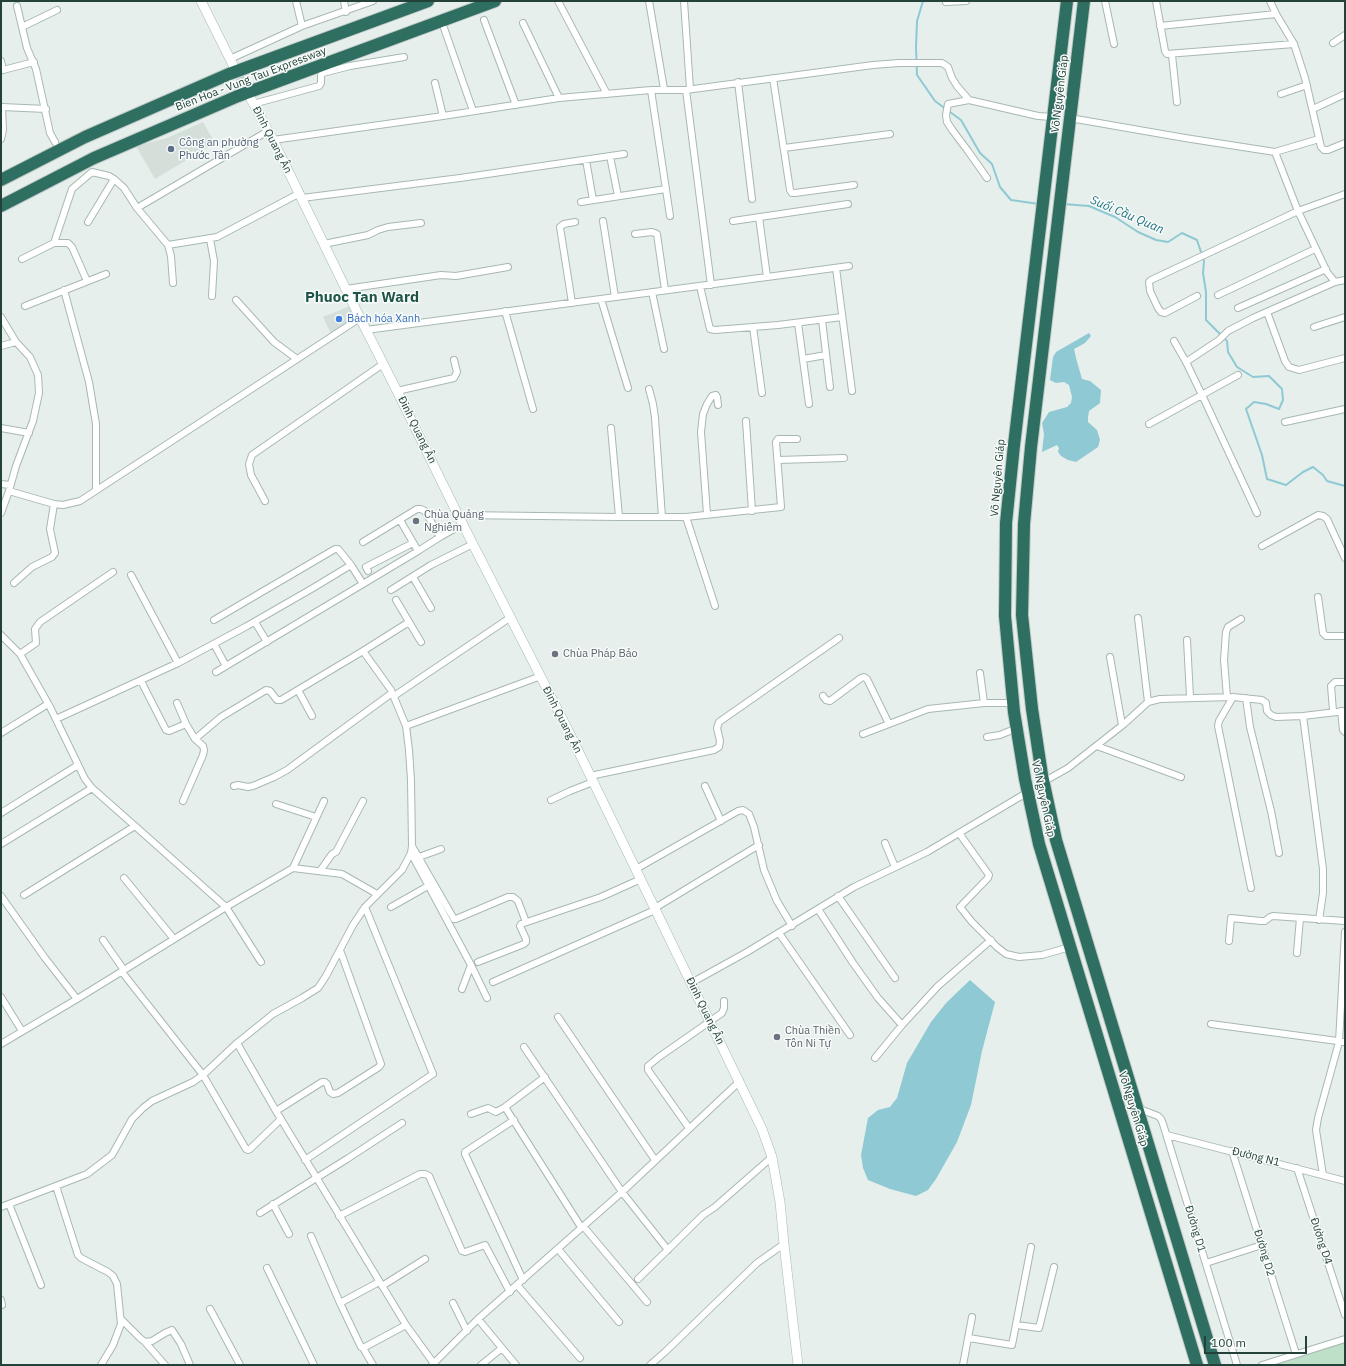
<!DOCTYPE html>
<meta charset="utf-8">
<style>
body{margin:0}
#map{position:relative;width:1346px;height:1366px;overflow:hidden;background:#e6efeb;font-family:"IBM Plex Sans",sans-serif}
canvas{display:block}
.frame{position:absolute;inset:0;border:2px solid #24423a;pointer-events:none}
.scale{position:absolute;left:1204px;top:1336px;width:103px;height:18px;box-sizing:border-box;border:2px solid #24423a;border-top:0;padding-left:5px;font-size:12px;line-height:14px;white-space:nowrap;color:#24423a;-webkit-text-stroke:3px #f7fbf9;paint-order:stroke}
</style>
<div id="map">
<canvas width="1346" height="1366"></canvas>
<div class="frame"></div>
<div class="scale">100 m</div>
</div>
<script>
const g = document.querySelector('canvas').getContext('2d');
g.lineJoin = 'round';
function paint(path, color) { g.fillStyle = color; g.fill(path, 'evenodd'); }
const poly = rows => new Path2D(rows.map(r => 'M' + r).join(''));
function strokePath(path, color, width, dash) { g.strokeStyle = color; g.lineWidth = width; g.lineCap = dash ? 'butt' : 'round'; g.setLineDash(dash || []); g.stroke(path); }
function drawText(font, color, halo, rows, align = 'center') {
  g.font = font + ' "IBM Plex Sans",sans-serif'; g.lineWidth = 3; g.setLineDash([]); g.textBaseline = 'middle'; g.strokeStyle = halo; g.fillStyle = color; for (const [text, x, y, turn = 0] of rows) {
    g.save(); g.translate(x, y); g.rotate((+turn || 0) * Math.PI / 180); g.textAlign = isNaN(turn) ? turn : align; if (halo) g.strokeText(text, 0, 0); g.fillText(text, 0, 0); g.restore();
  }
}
const built = poly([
 [203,122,215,143,155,179,136,146,167,138],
 [350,306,355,318,331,334,323,317]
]);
const green = poly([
 [1345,1342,1345,1365,1270,1365]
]);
const water = poly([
 [1089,333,1091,336,1085,343,1074,349,1076,358,1082,379,1090,381,1101,390,1100,403,1089,411,1088,417,1088,422,1097,430,1100,440,1098,447,1076,462,1068,460,1061,456,1058,452,1059,448,1057,445,1042,452,1044,434,1042,423,1049,412,1067,407,1071,403,1072,397,1069,385,1064,382,1056,383,1050,380,1053,357,1056,352],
 [970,980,995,1002,982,1051,971,1105,957,1142,936,1179,928,1190,916,1196,890,1189,868,1180,863,1168,861,1155,868,1118,878,1110,890,1107,897,1098,907,1063,931,1022,946,1003]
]);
const stream = poly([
 [923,1,917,21,916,47,917,75,935,101,961,120,980,153,992,164,1000,187,1011,200,1039,204],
 [1063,204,1089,206,1115,217,1138,232,1156,240,1168,242,1182,233,1197,240,1204,261,1203,273,1206,292,1206,320,1227,341,1228,352,1237,367,1253,377,1269,376,1282,389,1283,400,1279,409,1266,404,1254,402,1246,409,1262,455,1267,479,1286,485,1303,472,1313,467,1323,475,1327,481,1345,486]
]);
const secondaryTunnel = poly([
 [233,66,250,97]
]);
const street = poly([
 [296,1,302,26,373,1],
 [344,1,346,12],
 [558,1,607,94],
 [649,1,664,89],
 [684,1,690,89],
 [1105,1,1114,44],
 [1156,1,1165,51,1167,54,1294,44],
 [1270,1,1276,14,1294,44,1305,78,1321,147,1324,150,1328,150,1345,143],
 [946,2,966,1],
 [17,6,27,48,36,69,50,133,55,142],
 [484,20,516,105],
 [523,23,559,98],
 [1160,26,1276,14],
 [22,27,57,10],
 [444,28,473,111],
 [1333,43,1345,35],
 [1172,55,1177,102],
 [230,59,302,26],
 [1,61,3,70,34,62],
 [773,78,790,190,792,193,795,193,854,185],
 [738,82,752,199],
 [435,83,443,116],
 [651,90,670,216],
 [686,90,711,285],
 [1281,94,1307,85],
 [969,100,948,104,946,115,947,122,953,131,968,151,987,178],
 [253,104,319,86,321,83,321,75,323,73,350,66,404,57],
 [1313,109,1345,94],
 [1070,118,1185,138,1275,152,1298,211,1327,272,1335,282,1345,280],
 [1,139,3,130,2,107,46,109],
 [273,140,443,116,559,98,651,90,686,90,873,65,899,63,942,63,948,67,952,78,957,86,969,100,1038,116,1053,117],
 [784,148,890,134],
 [1275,152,1319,139],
 [610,156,618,196],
 [586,160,593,200],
 [302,198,460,178,624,154],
 [581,202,666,189],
 [137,208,268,131],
 [603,221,615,297],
 [733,221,848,204],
 [88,222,114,179],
 [635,234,652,232,657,234,665,290],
 [210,239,214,261,212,296],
 [54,243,72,189,92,172,109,176,114,179,124,188,137,208,168,245,171,256,173,283],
 [324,244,368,235,378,230,388,227,421,223],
 [168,245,217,237,300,193],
 [22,259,54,243,68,243,72,247,87,281],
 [836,268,852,391],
 [767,277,849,266],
 [700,286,709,325,710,329,715,330,778,325,842,317],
 [346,289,441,275,456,276,508,267],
 [64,290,89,382,96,424,96,490],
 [652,292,664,349],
 [1218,295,1315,249],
 [1197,296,1165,313,1161,312,1158,308,1150,291,1149,282,1151,280,1298,211,1345,194],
 [601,299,628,388],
 [236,300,274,342,297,359],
 [572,303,560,227,564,224,575,222],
 [25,306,106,274],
 [1238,308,1326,269],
 [505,311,533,409],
 [1267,312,1285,361,1289,367,1299,370,1345,358],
 [1,317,16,342,30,357,38,375,39,393,33,421,16,466,9,491],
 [822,320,830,387],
 [798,323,809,404],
 [753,327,762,393],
 [1314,327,1345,317],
 [366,330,767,277,759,217],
 [1174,341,1186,362,1203,397,1257,513],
 [1,346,16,342],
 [803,359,826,355],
 [1186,362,1219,340,1228,331,1253,318,1335,282],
 [649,389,653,404,655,418,662,517],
 [397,391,454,378,457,372,454,360],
 [746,421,752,511],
 [1285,422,1345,409],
 [1149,424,1238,375],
 [1,428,29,433],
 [611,428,619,517],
 [778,460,844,458],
 [1,484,10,485],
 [265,501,251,475,249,464,252,455,383,364],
 [1,513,9,491,54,504,63,505,80,501,360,318],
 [707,514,701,432,703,414,707,404,712,396,716,395,717,397,718,405],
 [458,515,619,517,686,517,781,507,776,442,778,439,797,439],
 [686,517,715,606],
 [400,520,418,551],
 [363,542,417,509,421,509,425,511,440,537],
 [1262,546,1318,515,1323,516,1327,519,1345,558],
 [368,571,366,567,413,543],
 [131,575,178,663],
 [413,577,431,608],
 [14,583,32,567,52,557,55,553,50,529,54,504],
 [391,590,431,565,473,544],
 [1318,597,1323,633,1326,636,1345,636],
 [396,600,421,642],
 [1138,618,1148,702],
 [214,620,335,549,338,549,351,565,363,584],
 [255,622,267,642],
 [1,635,20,654,37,684,50,707,85,779,92,788,135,826],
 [1187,640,1190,697],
 [214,644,226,666],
 [363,651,409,622],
 [20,654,36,643,35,629,40,622,113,572],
 [1110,657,1122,725],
 [216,672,418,551,440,537,463,524],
 [980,673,984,703],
 [141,680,144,687,166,730,169,731,186,724],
 [298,690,312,716],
 [394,696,511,617],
 [823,696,826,700,830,701,861,678,864,677,867,679,889,724],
 [1227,697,1224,660,1226,632,1228,627,1241,619],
 [1233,697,1219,721,1218,726,1251,888],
 [1246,698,1250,727,1271,811,1279,853],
 [1333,711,1331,686,1335,682,1345,682],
 [1341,711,1343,730,1345,732],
 [1303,716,1323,869,1323,893,1319,920],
 [56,719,178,663,247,626,313,588,351,565],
 [406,726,541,676],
 [1,733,48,704],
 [863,734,928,709,984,703,1014,703],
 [987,737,1000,735,1017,728],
 [1097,746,1181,777],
 [590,776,714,750,719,747,720,741,717,728,719,722,839,638],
 [1043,782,1068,768,1124,724,1148,702,1160,699,1233,697,1262,700,1266,703,1267,711,1271,715,1276,717,1303,716,1345,711],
 [234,786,238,785,248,787,253,786,274,777,287,770,392,693],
 [705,786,721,821],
 [551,800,570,791,593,782],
 [183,801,203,755,204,750,203,746,195,739],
 [276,804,316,817],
 [1,813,78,765],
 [959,833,989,875,988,878,960,907,972,922,997,947,1006,954,1019,957,1042,955,1070,947],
 [885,843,895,867],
 [1,844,92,788],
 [412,846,454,919,456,919,508,897,513,897,518,901,526,922],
 [411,853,471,965,462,989],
 [419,857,441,849],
 [293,868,324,801],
 [636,869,738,811,743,810,749,814,754,827,764,870,777,901,792,926],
 [320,871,332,854,336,852,363,801],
 [124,878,174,939],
 [24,895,135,826,226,907,261,962],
 [1,896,45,958,77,999,226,907,293,868,342,874,377,894],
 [838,896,895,978],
 [391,907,428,886],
 [655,908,759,845],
 [818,909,853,963,878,998,902,1025],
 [779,933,850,1035],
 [103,940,124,970],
 [1229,941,1231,918,1261,921,1265,921,1270,917,1273,916,1345,921],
 [1297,953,1300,918],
 [478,962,524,944,526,942,526,939,520,926,521,924,601,897,641,879],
 [471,965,487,998],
 [122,972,203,1075,246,1149,248,1150,250,1149,281,1119],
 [493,982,655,910],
 [691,983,747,952,854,887,927,852,1028,792],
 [1,997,22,1031],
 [558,1017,655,1160],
 [1211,1024,1345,1042],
 [237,1043,276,1111,406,1325,435,1365],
 [1,1044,77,999],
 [524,1047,622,1192,668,1250],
 [875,1058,902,1025,938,986,991,940],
 [505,1107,581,1227],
 [1137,1108,1158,1116,1161,1119,1163,1124,1237,1365],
 [276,1111,322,1082,325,1082,327,1084,330,1092,333,1094,338,1093,379,1067,381,1064,340,950],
 [471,1114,488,1108,496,1112,505,1107,545,1077],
 [514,1120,465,1152,465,1154,523,1280],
 [689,1128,648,1070,648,1066,659,1057,722,1013,724,1008,724,1001],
 [1167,1135,1345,1181],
 [1232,1151,1296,1354],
 [305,1160,433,1074,365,907],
 [1297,1168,1345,1315],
 [1323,1175,1316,1130,1318,1118,1339,1042,1345,932],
 [56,1186,78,1255,81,1258,108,1272,113,1276,117,1284,121,1324,113,1345,101,1365],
 [9,1204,41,1285],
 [273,1204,289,1234],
 [1,1207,87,1174,112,1155,132,1119,143,1108,152,1101,193,1082,203,1075,237,1043,273,1014,302,998,318,988,326,976,353,925,365,907,402,870,411,853,412,846,411,780,409,750,406,726,391,690,363,651,281,700,277,700,270,691,266,690,221,717,195,739,186,724,177,703],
 [260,1213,347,1159,402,1123],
 [339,1216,420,1174,425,1174,429,1176,462,1251,465,1252,485,1245,510,1292],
 [583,1226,647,1302],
 [311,1236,340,1303,361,1347,363,1348,373,1365],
 [558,1249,619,1322],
 [1206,1263,1262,1245],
 [267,1268,314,1365],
 [638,1279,703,1215,715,1207,772,1157],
 [517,1285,580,1358],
 [382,1286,425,1259],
 [1,1300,2,1305],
 [340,1303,379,1282],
 [453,1303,467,1331],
 [210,1309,240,1365],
 [121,1319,140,1338,145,1342,152,1341,165,1333,172,1330,181,1344,190,1365],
 [478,1319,516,1365],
 [1017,1325,1039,1328,1054,1267],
 [969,1338,1012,1345,1031,1247],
 [145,1342,165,1365],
 [363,1348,406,1325],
 [432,1365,478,1319,622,1192,740,1081],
 [481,1365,502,1348],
 [650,1365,665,1352,757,1263,784,1244],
 [963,1365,972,1317],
 [1262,1365,1345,1339]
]);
const secondary = poly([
 [201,1,233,65],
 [251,99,273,140,360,318,397,391,458,515,569,732,762,1129,772,1157,780,1202,784,1244,798,1365]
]);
const highway = poly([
 [1067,1,1014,445,1006,523,1005,616,1014,712,1025,779,1039,844,1197,1365],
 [1084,1,1031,447,1024,524,1022,615,1032,709,1042,775,1056,840,1215,1365],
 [1,180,85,137,229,74,428,1],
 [1,206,94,158,238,96,495,1]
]);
const markers = [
 [171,149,4,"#5c6f8a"],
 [339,319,4,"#3f7fe0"],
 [416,521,4,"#6b7280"],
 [555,654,4,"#6b7280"],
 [777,1037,4,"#6b7280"]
];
const streetNames = [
 ["Bien Hoa - Vung Tau Expressway",251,79,-21],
 ["Võ Nguyên Giáp",1060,94,-83],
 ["Đinh Quang Ân",272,140,63],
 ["Đinh Quang Ân",417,430,64],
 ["Võ Nguyên Giáp",998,478,-85],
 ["Đinh Quang Ân",562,720,63],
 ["Võ Nguyên Giáp",1043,799,78],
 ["Đinh Quang Ân",705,1011,64],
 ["Võ Nguyên Giáp",1133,1109,73],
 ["Đường N1",1256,1157,14],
 ["Đường D1",1195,1229,73],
 ["Đường D4",1321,1241,72],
 ["Đường D2",1264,1253,73]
];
const serviceNames = [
 ["Công an phường",179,143],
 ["Phước Tân",179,156]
];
const shopNames = [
 ["Bách hóa Xanh",347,319]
];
const worshipNames = [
 ["Chùa Quảng",424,515],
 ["Nghiêm",424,528],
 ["Chùa Pháp Bảo",563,654],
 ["Chùa Thiền",785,1031],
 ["Tôn Ni Tự",785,1044]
];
const waterNames = [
 ["Suối Cầu Quan",1127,215,23]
];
const districtNames = [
 ["Phuoc Tan Ward",362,298]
];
paint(built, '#d4dfda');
paint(green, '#bfe0c8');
paint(water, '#8ec9d4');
strokePath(stream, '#8ec9d4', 2);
strokePath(secondaryTunnel, '#bfccc8', 9, [9, 4.5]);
strokePath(street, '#a8b8b2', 8);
strokePath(secondary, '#a4bbb3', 10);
strokePath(highway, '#c2cac8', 14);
strokePath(street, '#fff', 6);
strokePath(secondary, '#fff', 9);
strokePath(highway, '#2f6f62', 12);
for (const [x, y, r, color] of markers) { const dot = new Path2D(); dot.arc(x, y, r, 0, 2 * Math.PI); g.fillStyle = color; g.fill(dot); strokePath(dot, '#f7fbf9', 1.5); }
drawText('11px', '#24423a', '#f7fbf9', streetNames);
drawText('11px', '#4e5e75', '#f7fbf9', serviceNames, 'left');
drawText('11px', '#366cbe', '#f7fbf9', shopNames, 'left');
drawText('11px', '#5b616d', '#f7fbf9', worshipNames, 'left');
drawText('italic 12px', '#1c6f80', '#f7fbf9', waterNames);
drawText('bold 15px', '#1f5548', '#f7fbf9', districtNames);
</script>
